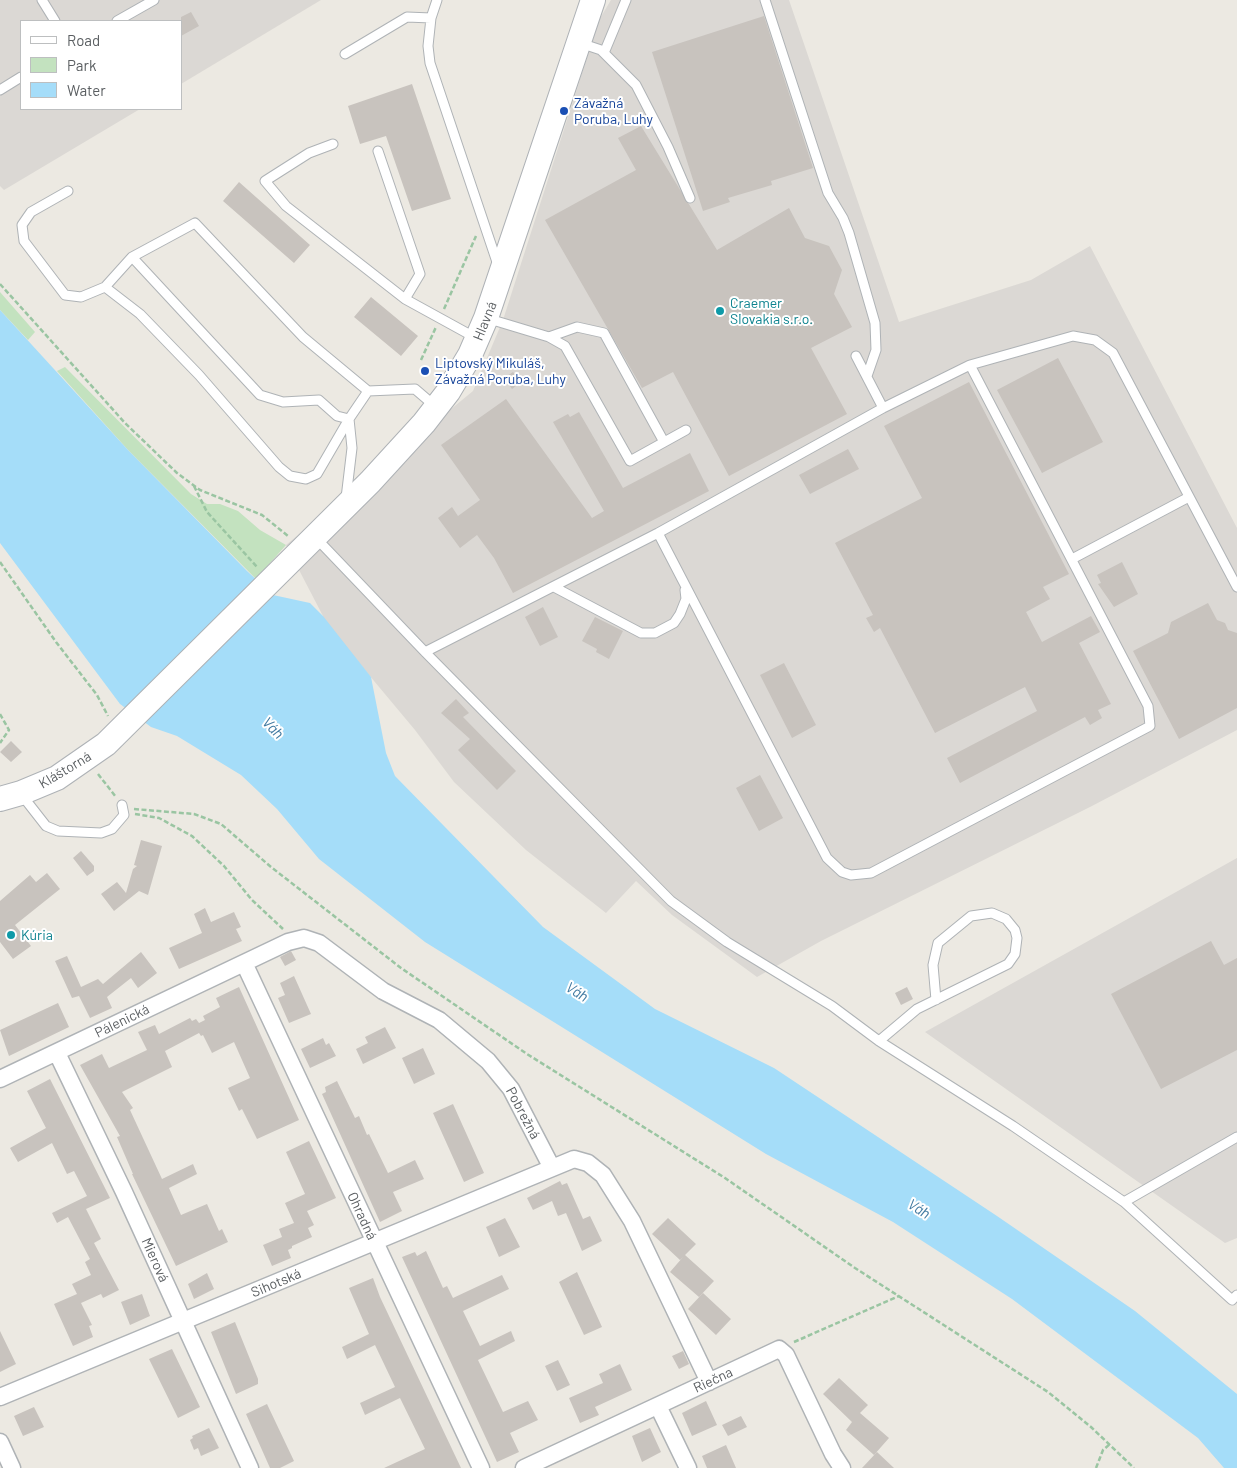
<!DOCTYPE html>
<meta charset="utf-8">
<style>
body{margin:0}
#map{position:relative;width:1237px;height:1468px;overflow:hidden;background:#ece9e2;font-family:Barlow,sans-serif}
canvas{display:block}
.legend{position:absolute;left:20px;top:20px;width:162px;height:90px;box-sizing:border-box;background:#fff;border:1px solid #bdbfc0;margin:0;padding:6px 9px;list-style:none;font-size:15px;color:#5a5e61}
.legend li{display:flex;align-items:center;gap:10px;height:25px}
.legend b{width:25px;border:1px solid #bdbfc0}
</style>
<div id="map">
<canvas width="1237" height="1468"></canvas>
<ul class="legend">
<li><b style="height:6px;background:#fff"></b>Road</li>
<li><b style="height:14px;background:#c3e2bf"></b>Park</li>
<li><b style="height:14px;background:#a5ddf9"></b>Water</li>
</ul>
</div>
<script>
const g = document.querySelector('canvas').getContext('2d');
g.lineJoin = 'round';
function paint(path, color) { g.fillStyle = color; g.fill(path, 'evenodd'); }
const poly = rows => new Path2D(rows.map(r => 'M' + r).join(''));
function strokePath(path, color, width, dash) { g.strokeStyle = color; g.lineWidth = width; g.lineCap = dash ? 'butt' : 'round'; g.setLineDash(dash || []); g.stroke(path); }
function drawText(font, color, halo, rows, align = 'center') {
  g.font = font + ' Barlow,sans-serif'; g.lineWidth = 4; g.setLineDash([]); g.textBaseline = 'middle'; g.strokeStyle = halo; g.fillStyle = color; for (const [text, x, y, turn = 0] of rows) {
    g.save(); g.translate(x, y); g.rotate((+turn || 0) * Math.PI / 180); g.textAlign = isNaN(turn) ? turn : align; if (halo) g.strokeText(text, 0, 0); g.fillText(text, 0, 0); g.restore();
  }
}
const industrial = poly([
 [0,0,321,0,181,84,181,21,21,21,21,109,140,109,4,190,0,186],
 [611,0,789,0,899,322,1031,280,1090,246,1237,528,1237,730,1090,807,821,941,757,977,672,915,636,881,606,913,526,850,454,782,415,730,354,657,306,629,323,616,286,545,473,391,503,320,599,20],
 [1237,858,1237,1238,1225,1243,925,1032]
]);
const green = poly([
 [0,292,35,332,28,340,0,310],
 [65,367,191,494,207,504,220,504,238,511,260,530,286,545,256,579,128,450,57,371]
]);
const water = poly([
 [0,310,128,450,247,571,273,595,310,603,323,616,371,677,386,753,395,776,543,927,655,1009,774,1068,997,1216,1135,1311,1237,1394,1237,1468,1224,1468,1198,1438,1012,1299,893,1222,766,1154,425,942,319,859,277,809,241,775,177,736,151,727,120,704,0,543]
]);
const building = poly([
 [191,12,199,26,181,36,181,17],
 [764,16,813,168,771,181,772,185,728,198,730,202,703,211,652,52],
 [412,84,451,199,412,211,386,136,360,144,348,106],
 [641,126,717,250,789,208,805,238,829,246,842,270,834,294,852,327,811,348,847,414,729,476,673,372,642,388,545,220,636,170,618,138],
 [239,182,310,245,294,263,223,201],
 [371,297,418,336,401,356,354,317],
 [1058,358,1103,442,1042,473,997,390],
 [513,372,521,382,512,389,504,378],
 [969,382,1069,574,1043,587,1050,599,1026,612,1042,642,1091,616,1100,632,1079,643,1111,704,1098,710,1102,718,1090,725,1085,717,960,783,947,758,1037,711,1025,687,935,733,880,628,874,632,866,618,873,615,835,543,922,498,884,426],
 [506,399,592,518,604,511,553,422,568,414,570,417,579,412,623,488,690,453,709,491,513,593,494,558,477,535,460,548,438,518,452,507,458,516,480,500,441,445],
 [848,449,859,469,810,494,799,475],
 [1122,562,1138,594,1114,607,1098,584,1101,583,1097,575],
 [1208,603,1217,620,1225,623,1228,630,1237,633,1237,708,1179,739,1133,651,1168,633,1171,622],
 [543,607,558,637,540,646,525,617],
 [595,617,623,631,609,659,596,652,597,649,582,641],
 [784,663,816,725,792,738,760,675],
 [456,699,469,713,463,717,516,771,497,790,458,750,470,739,441,713],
 [11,741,22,752,11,762,0,752],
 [760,775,783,818,759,831,736,788],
 [141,840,162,846,148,895,139,891,114,911,101,894,117,882,126,893,133,869,137,866,134,865],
 [81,851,94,866,94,871,87,876,73,858],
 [47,873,60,889,15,925,31,946,13,959,0,942,0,901,30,875,36,882],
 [205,908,211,922,234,912,241,927,236,929,242,941,179,969,169,948,202,933,194,914],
 [1211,941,1224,965,1237,958,1237,1050,1161,1089,1111,994],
 [291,951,296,960,285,966,280,957],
 [141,952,157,973,138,988,131,978,107,997,112,1008,90,1018,79,996,72,998,55,961,67,956,81,987,98,979,103,984],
 [294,976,311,1014,289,1023,278,998,285,995,280,983],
 [239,987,299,1120,257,1139,242,1109,239,1111,228,1088,250,1078,234,1042,212,1053,203,1035,201,1036,199,1033,165,1051,172,1067,122,1092,133,1108,130,1110,162,1179,193,1164,197,1174,169,1188,181,1215,207,1204,219,1231,222,1229,228,1242,176,1266,132,1174,133,1174,117,1137,120,1136,80,1065,102,1054,109,1068,147,1050,138,1032,155,1025,159,1034,190,1018,192,1021,196,1019,199,1023,205,1020,203,1016,220,1007,216,998],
 [907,987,913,999,901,1005,895,993],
 [58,1003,69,1027,9,1056,0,1030],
 [385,1027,396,1048,363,1064,356,1049,368,1043,365,1037],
 [323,1038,326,1045,329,1043,336,1056,310,1068,301,1049],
 [423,1048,435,1074,414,1084,402,1058],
 [50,1079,110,1198,86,1209,101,1239,94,1243,119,1290,103,1298,101,1294,81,1303,92,1325,89,1326,93,1337,73,1346,54,1304,77,1294,72,1284,91,1275,85,1262,90,1259,68,1217,57,1223,52,1213,87,1196,74,1171,67,1174,52,1143,18,1162,10,1148,46,1128,27,1091],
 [337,1081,355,1118,359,1116,367,1135,369,1134,388,1173,415,1160,424,1179,393,1192,402,1211,380,1222,322,1094,326,1092,325,1087],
 [453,1104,484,1173,464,1182,433,1113],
 [309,1141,336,1198,307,1211,314,1225,308,1228,312,1237,292,1246,292,1248,288,1250,291,1258,272,1266,263,1245,282,1237,279,1229,294,1223,285,1203,305,1194,286,1152],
 [560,1181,562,1185,567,1183,583,1219,590,1216,602,1241,582,1251,566,1213,558,1216,552,1201,533,1210,527,1198],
 [505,1218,520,1247,499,1257,486,1227],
 [668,1218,696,1244,685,1255,714,1281,699,1297,670,1272,683,1257,680,1260,652,1234],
 [426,1251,443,1288,447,1286,453,1298,502,1275,509,1289,463,1311,480,1346,511,1331,515,1341,478,1360,503,1412,528,1401,538,1420,510,1433,519,1452,497,1462,402,1257,415,1252,417,1256],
 [577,1272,602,1327,584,1335,559,1282],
 [207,1273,214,1289,194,1299,188,1284],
 [373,1278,380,1297,461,1468,384,1468,425,1449,400,1398,365,1415,360,1403,395,1387,375,1345,347,1359,342,1347,369,1334,349,1288],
 [703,1293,731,1319,716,1335,688,1309],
 [142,1294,150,1316,130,1325,121,1302],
 [235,1322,258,1379,258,1384,236,1394,211,1332],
 [0,1331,16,1364,0,1372],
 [172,1349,200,1407,178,1418,149,1359],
 [683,1351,689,1364,679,1369,672,1356],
 [558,1360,570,1385,557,1391,545,1366],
 [620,1364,632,1390,595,1407,599,1415,580,1423,569,1398,603,1383,599,1374],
 [839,1378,868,1405,860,1413,889,1438,874,1455,846,1430,852,1422,823,1394],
 [706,1401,717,1425,692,1436,682,1413],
 [267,1404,294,1461,280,1468,270,1468,246,1414],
 [34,1407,44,1427,23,1436,14,1416],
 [741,1416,747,1427,728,1436,722,1425],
 [209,1428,219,1448,201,1456,198,1448,194,1450,190,1440,193,1438,192,1436],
 [650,1428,661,1452,642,1462,632,1436],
 [726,1445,736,1468,707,1468,702,1456],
 [877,1452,894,1468,862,1468]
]);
const path = poly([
 [0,284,125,423,177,473,200,490,262,515,288,536],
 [444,309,476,236],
 [421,360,436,327],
 [194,486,207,512,258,568],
 [0,562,56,642,97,695,108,716],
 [0,714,9,730,0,743],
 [98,774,116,797],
 [134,809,194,814,221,824,271,867,401,968,527,1054,725,1178,855,1268,1048,1392,1091,1427,1134,1468],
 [135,814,159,818,192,836,224,866,252,900,283,929],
 [794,1342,899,1296],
 [1096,1468,1103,1450,1110,1444]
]);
const lane = poly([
 [42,0,55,21],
 [437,0,431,18,428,46,430,63,498,265],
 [765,0,828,193,843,218,849,233,875,323,876,350,867,376],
 [117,21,154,0],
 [580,43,601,50,636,85,668,147,690,198],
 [604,53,626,0],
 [345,54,407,17,431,18],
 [0,90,21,77],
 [333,144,309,153,265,181,286,206,405,299,476,338],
 [378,151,420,274,405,299],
 [68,191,31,212,22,225,24,241,65,295,81,297,105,287,132,257],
 [105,287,140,314,199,375,279,467,290,476,306,479,317,474,349,419],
 [486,318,549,337,565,346,630,461,686,430],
 [549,337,577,327,604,333,664,442],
 [856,356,883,408],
 [368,391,349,419,337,416,319,400,283,402,260,395,132,257,195,223,303,337,368,391,415,389,436,407],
 [346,498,352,448,349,419],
 [658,533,827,858,842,872,851,875,871,873,1150,726,1148,706,970,365],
 [316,538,425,652,671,901,727,942,832,1006,879,1041,1013,1126,1124,1202,1232,1300,1237,1295],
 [1072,559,1189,497],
 [554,587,641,633,655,633,674,623,680,614,686,599,685,590],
 [425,652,658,533,883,408,970,365,1073,336,1095,340,1113,353,1237,587],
 [21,794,46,826,58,831,101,833,112,829,124,815,122,805],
 [879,1041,917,1009,1008,964,1015,954,1017,938,1015,930,1006,919,992,913,971,916,938,943,933,965,936,1000],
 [1124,1202,1237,1137]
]);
const street = poly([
 [244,963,481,1468],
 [57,1053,124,1192,250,1468],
 [0,1079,288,942,304,938,319,943,383,991,439,1020,488,1061,511,1089,552,1168],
 [0,1397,574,1159,588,1163,603,1175,632,1221,709,1382],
 [658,1406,688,1468],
 [0,1442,12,1468],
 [524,1468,779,1349,786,1355,833,1454,842,1468]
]);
const secondary = poly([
 [0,799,21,793,57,778,106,744,370,482,424,423,448,392,470,355,486,318,593,0]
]);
const markers = [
 [564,111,5,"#1a4fb4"],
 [720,311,5,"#0f9aa8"],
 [425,371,5,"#1a4fb4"],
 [11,935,5,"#0f9aa8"]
];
const transitNames = [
 ["Závažná",574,103],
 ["Poruba, Luhy",574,119],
 ["Liptovský Mikuláš,",435,363],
 ["Závažná Poruba, Luhy",435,379]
];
const cultureNames = [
 ["Craemer",730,303],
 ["Slovakia s.r.o.",730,319],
 ["Kúria",21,935]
];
const streetNames = [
 ["Hlavná",485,321,-68],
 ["Kláštorná",65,770,-31],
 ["Pálenická",122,1021,-26],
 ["Pobrežná",523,1113,62],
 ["Ohradná",362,1216,65],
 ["Mierová",155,1260,66],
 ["Sihotská",276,1283,-23],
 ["Riečna",713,1380,-25]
];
const waterNames = [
 ["Váh",273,728,45],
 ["Váh",577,992,32],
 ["Váh",919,1209,32]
];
paint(industrial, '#dbd8d4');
paint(green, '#c3e2bf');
paint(water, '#a5ddf9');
paint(building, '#c8c3be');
strokePath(lane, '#afb3b6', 11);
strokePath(street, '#afb3b6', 19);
strokePath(secondary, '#aeb2b6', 26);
strokePath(path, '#9ac5a2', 2.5, [5, 2.5]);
strokePath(lane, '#fff', 9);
strokePath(street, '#fff', 16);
strokePath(secondary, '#fff', 24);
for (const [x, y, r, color] of markers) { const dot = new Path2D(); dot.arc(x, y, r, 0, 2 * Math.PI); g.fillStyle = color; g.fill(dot); strokePath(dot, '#fff', 2); }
drawText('14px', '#164399', '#fff', transitNames, 'left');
drawText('14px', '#0d838f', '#fff', cultureNames, 'left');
drawText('14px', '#5a5e61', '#fff', streetNames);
drawText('italic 15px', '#417aa1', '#fff', waterNames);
</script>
